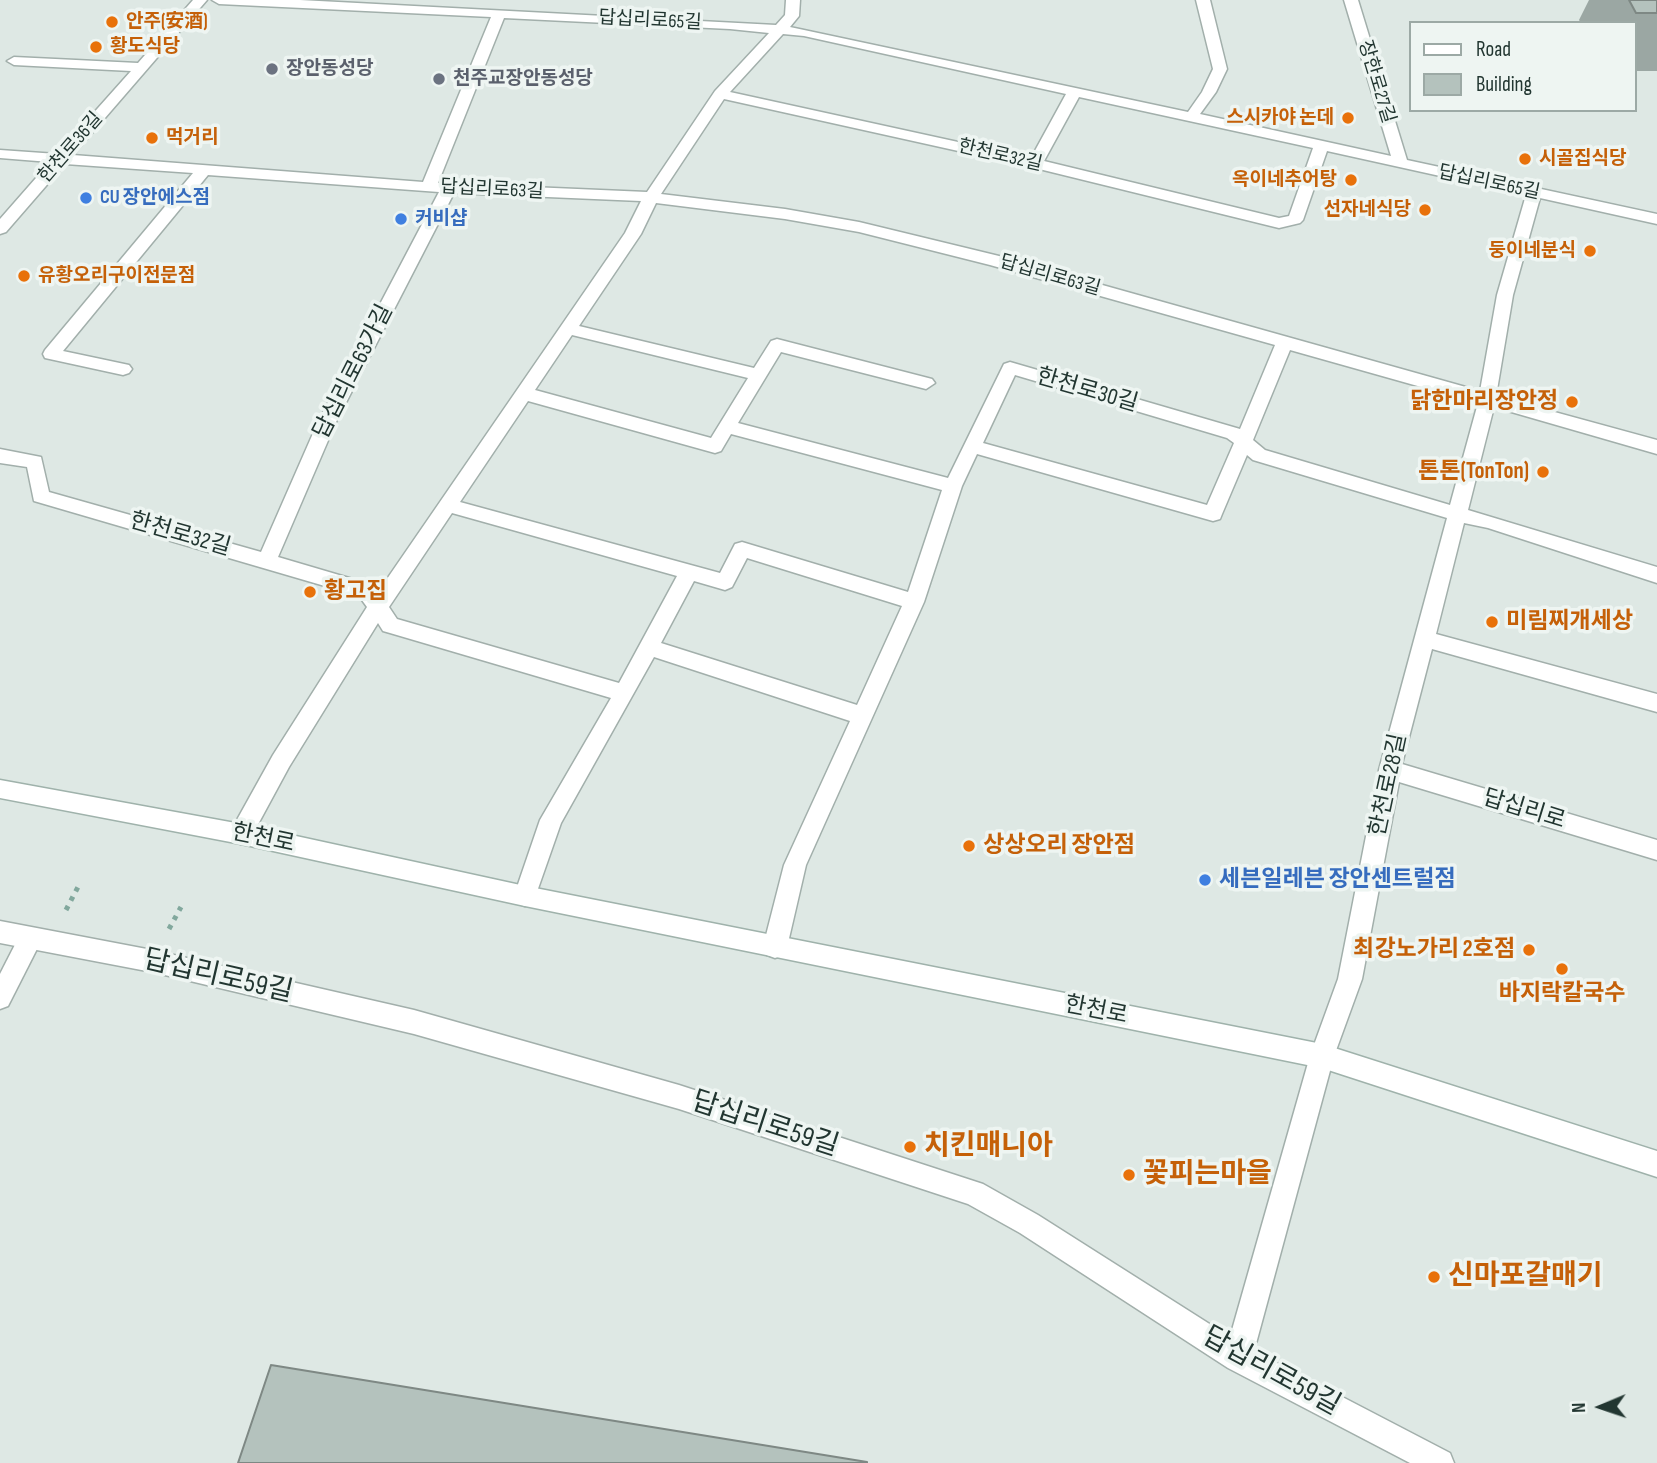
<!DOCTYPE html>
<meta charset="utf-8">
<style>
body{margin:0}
#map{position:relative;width:1657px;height:1463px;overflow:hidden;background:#dee8e4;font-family:"Sofia Sans Condensed",sans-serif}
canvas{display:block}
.legend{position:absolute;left:1409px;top:21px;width:228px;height:91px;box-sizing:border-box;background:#eef5f2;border:2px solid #9ca9a5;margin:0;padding:9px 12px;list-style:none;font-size:21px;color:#223631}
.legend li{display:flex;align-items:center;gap:14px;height:35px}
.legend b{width:35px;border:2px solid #9ca9a5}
.north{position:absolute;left:1566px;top:1372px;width:70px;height:70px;-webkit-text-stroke:5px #eef5f2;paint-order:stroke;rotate:268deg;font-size:19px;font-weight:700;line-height:28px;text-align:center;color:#223631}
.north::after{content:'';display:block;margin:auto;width:24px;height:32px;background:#223631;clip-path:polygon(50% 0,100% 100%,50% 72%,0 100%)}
</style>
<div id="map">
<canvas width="1657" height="1463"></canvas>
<ul class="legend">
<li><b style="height:9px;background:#fff"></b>Road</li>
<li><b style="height:19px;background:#b4c2bd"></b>Building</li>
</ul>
<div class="north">N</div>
</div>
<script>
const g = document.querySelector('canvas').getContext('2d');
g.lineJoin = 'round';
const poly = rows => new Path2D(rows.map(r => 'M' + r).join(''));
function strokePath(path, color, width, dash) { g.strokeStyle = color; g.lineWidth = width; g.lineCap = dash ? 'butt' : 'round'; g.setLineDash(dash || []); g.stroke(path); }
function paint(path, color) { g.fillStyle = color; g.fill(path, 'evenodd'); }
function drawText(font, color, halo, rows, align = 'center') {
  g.font = font + ' "Sofia Sans Condensed","Noto Sans KR",sans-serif'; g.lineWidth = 7; g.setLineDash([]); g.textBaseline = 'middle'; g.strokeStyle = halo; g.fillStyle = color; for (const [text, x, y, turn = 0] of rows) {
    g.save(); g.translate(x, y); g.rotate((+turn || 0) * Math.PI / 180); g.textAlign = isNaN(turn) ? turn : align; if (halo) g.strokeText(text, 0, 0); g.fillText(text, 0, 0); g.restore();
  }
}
const path = poly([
 [66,910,79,885],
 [169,929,181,907]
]);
const service = poly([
 [30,928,38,931,42,939,8,1006,0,1009,0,974,22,931,30,928]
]);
const minor = poly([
 [193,0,207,0,73,155,423,182,491,17,219,4,212,0,300,0,776,25,785,15,786,0,800,0,799,16,790,27,1188,112,1202,92,1213,69,1196,0,1210,0,1227,69,1216,92,1200,114,1391,156,1344,0,1358,0,1407,160,1657,214,1657,224,1540,198,1513,295,1496,396,1657,440,1657,454,1494,407,1468,510,1657,567,1657,583,1488,528,1464,523,1436,634,1657,694,1657,712,1432,649,1402,764,1657,840,1657,860,1399,782,1362,979,1334,1056,1254,1351,1450,1453,1454,1463,1410,1463,1228,1368,1020,1233,968,1204,679,1109,414,1034,152,972,0,943,0,921,152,950,414,1010,679,1085,983,1184,1038,1215,1230,1337,1310,1056,1338,979,1379,770,1447,518,1253,460,1247,455,1222,514,1220,519,1213,521,977,454,962,486,924,602,806,865,787,947,783,955,775,958,767,955,763,947,784,865,850,721,654,657,561,823,533,903,525,906,517,903,514,896,540,820,611,698,390,633,383,631,378,623,289,767,249,841,241,844,233,841,230,834,233,827,273,755,367,607,359,596,34,501,27,467,0,463,0,449,41,457,49,492,261,552,318,422,439,192,208,175,63,351,129,365,132,369,129,373,123,375,45,358,43,354,45,350,193,173,65,164,6,232,0,234,0,219,50,162,0,158,0,150,57,154,131,71,14,65,7,61,14,57,138,63,193,0],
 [504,18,730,29,769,33,715,91,647,192,438,183,504,18],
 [783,34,804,36,1066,94,1031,158,730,92,783,34],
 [1079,97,1313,148,1289,216,1279,218,1044,161,1079,97],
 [724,99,1035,168,1279,228,1300,223,1303,220,1327,151,1526,195,1497,295,1480,391,999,256,859,222,785,209,661,194,724,99],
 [454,193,641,201,625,233,378,592,373,585,278,557,336,422,454,193],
 [656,203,785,219,859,232,990,265,1275,345,1240,429,1010,362,1004,364,948,478,738,423,781,352,926,389,935,383,932,379,777,339,771,341,754,368,579,326,641,234,656,203],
 [572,335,748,378,711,438,535,390,572,335],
 [1290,350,1478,403,1450,505,1265,450,1253,440,1290,350],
 [1015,375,1227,438,1234,443,1207,505,983,443,1015,375],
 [528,401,715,453,721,451,731,434,942,490,908,592,742,542,735,544,720,573,460,502,528,401],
 [452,513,677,576,619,683,397,619,389,607,452,513],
 [747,558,902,606,857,705,661,643,694,581,725,590,732,587,747,558]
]);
const secondary = poly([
 [0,780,241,824,525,886,1322,1044,1657,1151,1657,1177,1322,1068,525,906,241,844,0,798,0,780]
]);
const wall = poly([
 [1589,0,1657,0,1657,71,1634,71,1634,23,1581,23,1579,20]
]);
const building = poly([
 [1629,0,1657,0,1657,13,1636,13,1629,0],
 [271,1365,867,1462,867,1463,238,1463,271,1365]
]);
const markers = [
 [112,22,7,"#e8710a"],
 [96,47,7,"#e8710a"],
 [272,69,7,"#6b7280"],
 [439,79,7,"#6b7280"],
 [1348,118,7,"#e8710a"],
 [152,138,7,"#e8710a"],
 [1525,159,7,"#e8710a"],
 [1351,180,7,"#e8710a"],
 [86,198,7,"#3f7fe0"],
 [1425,210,7,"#e8710a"],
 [401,219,7,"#3f7fe0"],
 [1590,251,7,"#e8710a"],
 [24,276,7,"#e8710a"],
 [1572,402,7,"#e8710a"],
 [1543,472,7,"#e8710a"],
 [310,592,7,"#e8710a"],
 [1492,622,7,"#e8710a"],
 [969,846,7,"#e8710a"],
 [1205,880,7,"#3f7fe0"],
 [1529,950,7,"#e8710a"],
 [1562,969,7,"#e8710a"],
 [910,1147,7,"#e8710a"],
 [1129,1175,7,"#e8710a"],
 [1434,1277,7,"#e8710a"]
];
const farStreetnames = [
 ["답십리로65길",650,21,3],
 ["장한로27길",1376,82,73],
 ["한천로36길",71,148,-49],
 ["한천로32길",1000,156,13],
 ["답십리로65길",1489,183,12],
 ["답십리로63길",492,190,3],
 ["답십리로63길",1050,276,16]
];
const farFoodnames = [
 ["안주(安酒)",126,22],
 ["황도식당",110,47],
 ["스시카야 논데",1334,118,"right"],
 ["먹거리",166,138],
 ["시골집식당",1539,159],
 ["옥이네추어탕",1337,180,"right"],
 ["선자네식당",1411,210,"right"],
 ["둥이네분식",1576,251,"right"],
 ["유황오리구이전문점",38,276]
];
const farWorshipnames = [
 ["장안동성당",286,69],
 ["천주교장안동성당",453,79]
];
const farShopnames = [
 ["CU 장안에스점",100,198],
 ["커비샵",415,219]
];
const streetNames = [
 ["답십리로63가길",354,372,-63],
 ["한천로30길",1087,391,16],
 ["한천로32길",180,535,16],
 ["한천로28길",1389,785,-78],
 ["답십리로",1524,810,17],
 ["한천로",263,839,12],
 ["한천로",1096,1011,11]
];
const foodNames = [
 ["닭한마리장안정",1558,402],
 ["톤톤(TonTon)",1529,472],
 ["황고집",324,592,"left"],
 ["미림찌개세상",1506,622,"left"],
 ["상상오리 장안점",983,846,"left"],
 ["최강노가리 2호점",1515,950],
 ["바지락칼국수",1562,994,"center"]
];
const shopNames = [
 ["세븐일레븐 장안센트럴점",1219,880]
];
const nearStreetnames = [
 ["답십리로59길",218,977,13],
 ["답십리로59길",765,1125,18],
 ["답십리로59길",1271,1372,29]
];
const nearFoodnames = [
 ["치킨매니아",924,1147],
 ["꽃피는마을",1143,1175],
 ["신마포갈매기",1448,1277]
];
strokePath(service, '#a2afab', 3);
strokePath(minor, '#a2afab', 3);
strokePath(secondary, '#9fb2ab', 3);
strokePath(path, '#82a89d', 5, [4.5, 6]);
paint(service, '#fff');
paint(minor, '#fff');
paint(secondary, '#fff');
paint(wall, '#9ba7a3');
paint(building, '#b4c2bd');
strokePath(building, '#7e8884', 2);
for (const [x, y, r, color] of markers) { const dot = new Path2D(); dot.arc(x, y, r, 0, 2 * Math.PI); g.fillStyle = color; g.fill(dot); strokePath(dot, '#eef5f2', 2.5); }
drawText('19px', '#223631', '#eef5f2', farStreetnames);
drawText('bold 19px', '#c56008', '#eef5f2', farFoodnames, 'left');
drawText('bold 19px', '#5b616d', '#eef5f2', farWorshipnames, 'left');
drawText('bold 19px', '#366cbe', '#eef5f2', farShopnames, 'left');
drawText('23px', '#223631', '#eef5f2', streetNames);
drawText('bold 23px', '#c56008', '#eef5f2', foodNames, 'right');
drawText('bold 23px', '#366cbe', '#eef5f2', shopNames, 'left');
drawText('28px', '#223631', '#eef5f2', nearStreetnames);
drawText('bold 28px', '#c56008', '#eef5f2', nearFoodnames, 'left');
</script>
